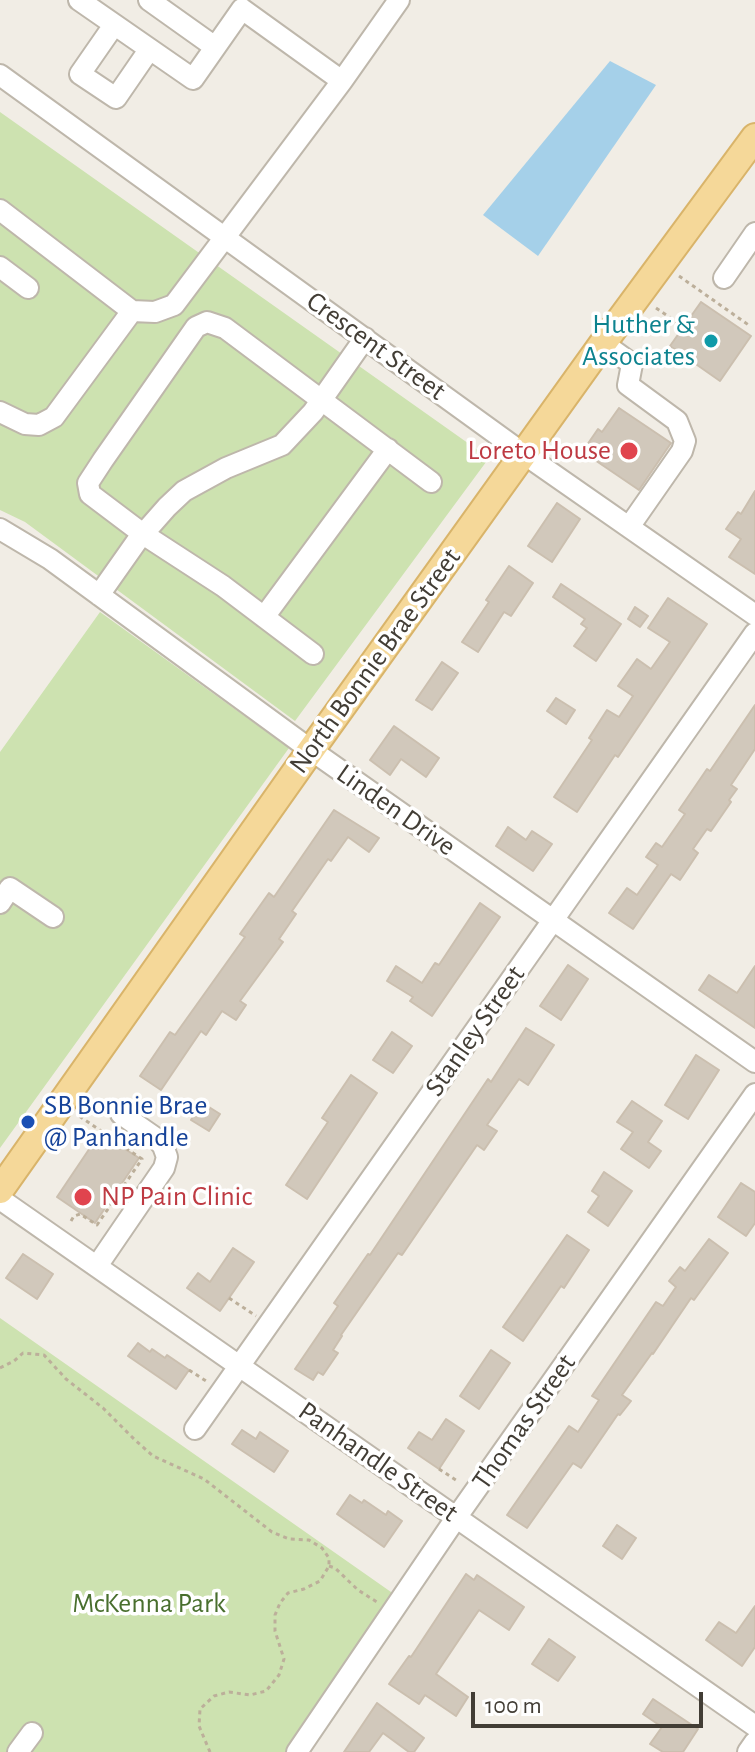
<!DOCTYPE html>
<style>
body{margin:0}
#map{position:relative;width:755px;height:1752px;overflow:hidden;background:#f1ede5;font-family:"Alegreya Sans",sans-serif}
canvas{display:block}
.scale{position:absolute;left:471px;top:1692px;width:232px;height:36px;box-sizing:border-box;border:4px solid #423d35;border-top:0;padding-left:10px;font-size:24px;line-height:28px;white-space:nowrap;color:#423d35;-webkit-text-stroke:6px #fff;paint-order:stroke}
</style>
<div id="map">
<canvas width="755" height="1752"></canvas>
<div class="scale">100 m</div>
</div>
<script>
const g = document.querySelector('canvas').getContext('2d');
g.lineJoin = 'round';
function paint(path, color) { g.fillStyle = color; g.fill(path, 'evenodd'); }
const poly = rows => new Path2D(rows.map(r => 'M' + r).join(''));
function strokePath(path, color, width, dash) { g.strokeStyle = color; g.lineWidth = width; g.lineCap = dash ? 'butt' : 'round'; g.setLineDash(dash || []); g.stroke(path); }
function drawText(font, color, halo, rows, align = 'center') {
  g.font = font + ' "Alegreya Sans",sans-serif'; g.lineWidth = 7; g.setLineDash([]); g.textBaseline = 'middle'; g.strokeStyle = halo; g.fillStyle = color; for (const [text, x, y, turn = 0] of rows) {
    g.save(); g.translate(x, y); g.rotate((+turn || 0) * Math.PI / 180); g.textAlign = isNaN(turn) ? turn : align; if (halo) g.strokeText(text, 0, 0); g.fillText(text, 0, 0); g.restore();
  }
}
const green = poly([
 [0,112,489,458,295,721,25,522,0,510],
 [100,612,289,748,0,1148,0,752],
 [0,1318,401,1599,296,1752,0,1752]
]);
const water = poly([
 [610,61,656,85,538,256,483,215]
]);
const building = poly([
 [701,302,751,336,720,381,670,346,701,302],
 [619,408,671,443,639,490,586,454,591,447,587,445,598,429,602,432,619,408],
 [755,491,755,574,729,557,741,539,726,529,738,512,741,514,755,491],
 [557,503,580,519,552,562,528,546,557,503],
 [509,566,533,583,511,616,504,612,478,652,462,642,489,602,486,600,509,566],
 [561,584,621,624,596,661,574,646,587,628,581,624,585,619,553,597,561,584],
 [668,598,707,624,618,757,615,755,577,812,554,797,592,740,589,738,607,710,619,717,633,696,618,686,637,659,651,669,670,642,648,628,668,598],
 [635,607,648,616,640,627,628,619,635,607],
 [442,662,458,673,432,710,416,700,442,662],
 [556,698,575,710,566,724,547,711,556,698],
 [755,705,755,749,731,785,737,789,729,800,731,802,711,831,707,829,693,849,698,853,680,880,671,874,633,929,609,913,627,888,637,895,658,865,646,857,656,843,662,847,685,814,679,810,707,769,710,771,755,705],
 [394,726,439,758,426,777,401,759,390,775,370,760,394,726],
 [334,810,379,838,369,852,348,837,331,861,328,859,292,911,296,914,279,939,283,942,240,1001,246,1005,236,1020,222,1011,206,1035,201,1031,161,1090,140,1076,170,1032,175,1035,245,937,240,934,269,893,274,897,334,810],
 [508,827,526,840,532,831,552,844,533,871,496,846,508,827],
 [480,903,500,917,432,1016,410,1001,413,997,387,981,396,966,422,983,435,963,439,965,480,903],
 [568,965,588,979,561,1020,540,1006,568,965],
 [755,966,755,1028,699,990,709,975,737,993,755,966],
 [526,1028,554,1045,528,1085,519,1079,487,1125,497,1131,484,1150,477,1145,402,1255,398,1253,341,1335,342,1336,333,1350,338,1353,323,1375,318,1372,313,1380,295,1369,338,1306,334,1303,368,1254,370,1255,488,1079,491,1082,526,1028],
 [392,1032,412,1046,393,1073,373,1060,392,1032],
 [696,1055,719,1070,688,1119,665,1105,696,1055],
 [351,1075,377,1093,307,1199,286,1185,328,1122,322,1118,351,1075],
 [632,1101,662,1121,648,1142,661,1151,649,1168,621,1149,633,1132,617,1122,632,1101],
 [201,1102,220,1114,209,1131,191,1120,201,1102],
 [100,1133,139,1158,95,1223,57,1197,100,1133],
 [604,1172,632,1191,608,1226,588,1212,599,1196,592,1191,604,1172],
 [741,1183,755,1192,755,1223,746,1236,718,1217,741,1183],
 [567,1235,589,1250,564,1288,561,1286,523,1341,503,1327,567,1235],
 [709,1239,728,1253,694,1300,691,1298,653,1354,652,1353,622,1395,631,1401,620,1415,618,1414,581,1468,573,1463,527,1528,507,1515,569,1426,578,1432,599,1400,592,1396,656,1302,663,1306,676,1287,669,1281,680,1267,685,1271,709,1239],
 [233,1248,254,1262,220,1311,187,1288,198,1273,210,1282,233,1248],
 [23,1254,53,1274,37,1299,6,1278,23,1254],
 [138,1343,150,1352,152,1349,165,1358,167,1355,189,1370,176,1389,128,1356,138,1343],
 [491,1350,510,1363,479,1409,460,1396,491,1350],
 [446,1419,464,1431,439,1469,408,1448,419,1432,432,1440,446,1419],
 [242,1430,256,1439,260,1432,288,1451,274,1472,232,1444,242,1430],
 [350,1495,362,1503,364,1500,386,1515,388,1511,402,1521,384,1547,337,1514,350,1495],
 [617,1525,636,1538,622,1559,603,1546,617,1525],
 [466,1574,474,1580,477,1575,524,1607,509,1630,479,1610,436,1674,468,1697,456,1716,425,1695,419,1704,389,1684,409,1656,411,1657,466,1574],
 [755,1606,755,1647,742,1666,706,1640,719,1622,736,1633,755,1606],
 [549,1639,575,1657,558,1681,532,1664,549,1639],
 [653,1699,698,1729,683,1752,663,1752,650,1744,662,1727,643,1714,653,1699],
 [377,1703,424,1738,414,1752,409,1752,383,1733,369,1752,344,1752,377,1703]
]);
const path = poly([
 [679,276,750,326],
 [656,308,684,327],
 [71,1221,74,1216,80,1214,97,1225,142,1159,79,1116],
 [229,1298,256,1316],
 [0,1368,14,1361,23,1353,44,1355,66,1379,103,1408,135,1440,153,1456,204,1479,272,1532,289,1539,309,1540,322,1548,329,1558,329,1566,320,1581,304,1589,288,1593,280,1603,275,1615,275,1631,284,1659,279,1675,266,1691,250,1695,229,1692,214,1696,200,1709,199,1726,210,1752],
 [189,1370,206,1381],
 [439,1469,459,1482],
 [329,1566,335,1568,358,1590,377,1602]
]);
const minor = poly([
 [79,0,193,79,242,9,342,81,399,0],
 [149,0,215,47],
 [114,25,80,74,116,98,149,50],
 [0,75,524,454,755,615],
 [0,210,132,311],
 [0,267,28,288],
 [724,278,755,233],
 [603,343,632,364,628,385,677,421,685,441,682,451,629,527],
 [0,412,25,424,39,425,54,417,132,311,155,312,174,305,342,81],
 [0,529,50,559,311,750,755,1062],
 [99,595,137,541,167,507,184,491,226,468,282,445,313,412,365,338],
 [264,617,388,449],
 [313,654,223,586,143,534,90,494,88,483,103,460,196,327,207,322,225,328,431,482],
 [0,903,10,888,53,917],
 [0,1199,755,1726],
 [97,1266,164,1168,167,1157,163,1146,157,1139,121,1114],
 [195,1429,755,633],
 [18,1752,32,1733],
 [297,1752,456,1518,755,1094],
 [748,1752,755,1742]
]);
const major = poly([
 [0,1190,311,750,603,343,755,137]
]);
const markers = [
 [711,341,8,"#0f9aa8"],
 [629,451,10,"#e0444e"],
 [28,1122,8,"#1a4fb4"],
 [83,1197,10,"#e0444e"]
];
const cultureNames = [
 ["Huther &",695,325],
 ["Associates",695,357]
];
const streetNames = [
 ["Crescent Street",376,346,36],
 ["North Bonnie Brae Street",375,661,-54],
 ["Linden Drive",396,810,35],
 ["Stanley Street",475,1031,-55],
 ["Thomas Street",524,1422,-55],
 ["Panhandle Street",378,1462,35]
];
const healthNames = [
 ["Loreto House",611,451],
 ["NP Pain Clinic",101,1197,"left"]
];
const transitNames = [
 ["SB Bonnie Brae",44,1106],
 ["@ Panhandle",44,1138]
];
const parkNames = [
 ["McKenna Park",149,1604]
];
paint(green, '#cde2b0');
paint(water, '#a5d0e9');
paint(building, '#d1c8bb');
strokePath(building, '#cbbfaf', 2);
strokePath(minor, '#beb7ab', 24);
strokePath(major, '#d9b46a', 30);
strokePath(path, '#bcaf9a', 3, [4, 4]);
strokePath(minor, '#fff', 20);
strokePath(major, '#f5d899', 26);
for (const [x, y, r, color] of markers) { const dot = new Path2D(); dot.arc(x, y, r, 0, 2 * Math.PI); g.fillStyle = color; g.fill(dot); strokePath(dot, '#fff', 3); }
drawText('28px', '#0d838f', '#fff', cultureNames, 'right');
drawText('28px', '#423d35', '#fff', streetNames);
drawText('28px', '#be3a42', '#fff', healthNames, 'right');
drawText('28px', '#164399', '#fff', transitNames, 'left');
drawText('28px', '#496f2e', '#fff', parkNames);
</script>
